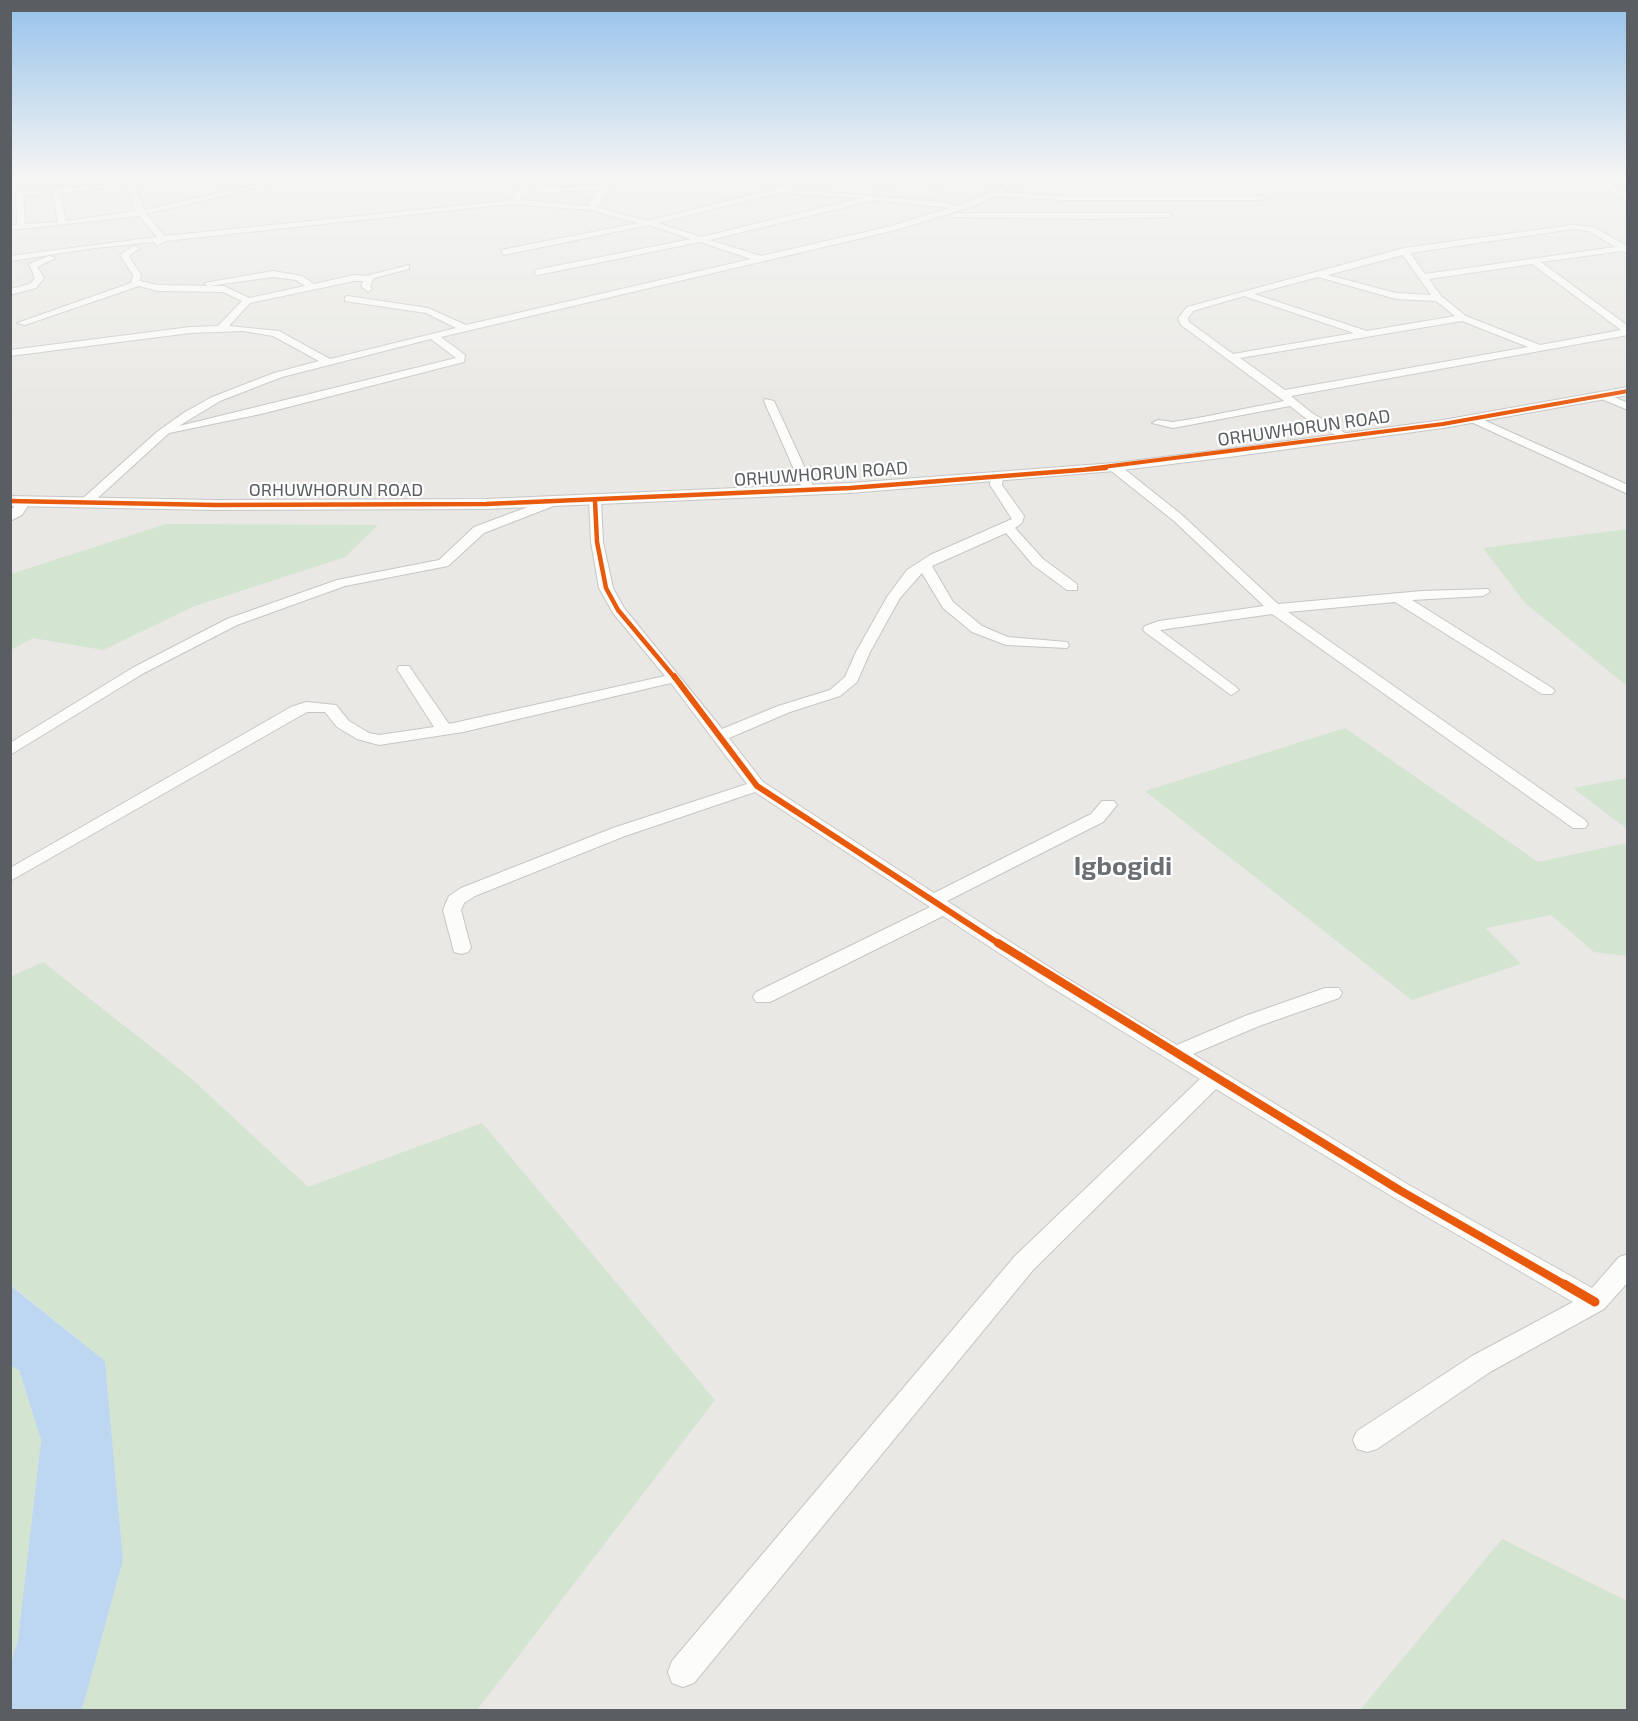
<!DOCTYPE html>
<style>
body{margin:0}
#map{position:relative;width:1638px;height:1721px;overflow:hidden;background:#e9e8e4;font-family:"Exo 2",sans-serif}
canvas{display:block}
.frame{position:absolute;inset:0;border:12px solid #5a5d61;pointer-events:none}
</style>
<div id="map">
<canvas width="1638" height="1721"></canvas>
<div class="frame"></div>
</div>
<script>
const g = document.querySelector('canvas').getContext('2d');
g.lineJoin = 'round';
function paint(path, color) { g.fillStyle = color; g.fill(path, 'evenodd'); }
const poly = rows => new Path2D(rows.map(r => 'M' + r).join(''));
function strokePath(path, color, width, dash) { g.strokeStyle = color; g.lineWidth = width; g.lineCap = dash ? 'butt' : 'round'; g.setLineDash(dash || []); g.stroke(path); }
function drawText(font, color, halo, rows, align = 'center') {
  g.font = font + ' "Exo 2",sans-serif'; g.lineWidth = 4.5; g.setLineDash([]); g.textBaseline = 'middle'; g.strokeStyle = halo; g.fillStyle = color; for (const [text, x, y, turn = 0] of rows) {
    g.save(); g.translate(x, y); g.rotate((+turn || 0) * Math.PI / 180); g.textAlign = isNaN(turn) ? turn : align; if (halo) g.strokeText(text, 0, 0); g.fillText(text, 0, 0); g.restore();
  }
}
const green = poly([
 [166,524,378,525,345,557,195,606,103,650,33,638,11,650,11,574],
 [1627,529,1628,529,1627,686,1525,603,1483,548],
 [1345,728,1538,862,1627,843,1627,956,1594,952,1551,915,1486,928,1521,964,1412,1000,1145,791],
 [1627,778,1627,829,1573,788],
 [43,962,192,1079,308,1187,482,1123,715,1400,477,1710,82,1710,123,1560,105,1361,11,1285,10,977],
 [11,1366,19,1370,41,1440,18,1639,11,1663],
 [1502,1539,1627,1601,1627,1710,1360,1710]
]);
const water = poly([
 [10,1285,105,1361,123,1560,82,1710,11,1710,11,1663,18,1639,41,1440,19,1370,11,1366]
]);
const minor = poly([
 [288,177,302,177,146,214,165,236,505,201,513,197,531,177,538,177,528,189,604,185,612,177,619,177,596,207,647,221,775,189,801,177,809,178,787,189,944,202,958,206,1013,182,989,177,1276,178,1280,180,1276,182,1060,182,1031,179,1002,192,1061,196,1262,196,1266,198,1262,200,1061,200,994,196,974,206,896,230,441,337,465,355,464,362,261,414,169,433,89,506,81,506,81,500,158,431,185,412,212,397,274,373,319,361,273,336,243,331,190,333,10,356,10,350,190,327,218,326,242,301,223,292,158,291,139,286,25,325,17,323,131,283,133,275,120,255,133,246,140,248,129,256,141,275,140,281,158,285,224,286,249,298,305,286,296,280,273,277,208,286,204,283,273,271,302,276,314,284,354,275,366,276,409,265,409,269,374,278,370,286,372,289,368,292,361,286,363,281,354,281,250,303,229,326,279,331,330,359,456,328,426,313,345,301,345,297,348,296,428,308,466,325,751,259,700,242,538,275,535,274,535,270,691,239,649,225,504,255,501,250,638,223,590,210,510,204,165,241,157,246,154,242,95,248,10,261,10,256,157,237,139,216,10,230,10,226,17,225,16,192,130,182,134,184,144,210,288,177],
 [127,186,136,211,66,221,60,193,127,186],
 [604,189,597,192,588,206,519,200,524,194,604,189],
 [53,193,58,222,25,224,23,196,53,193],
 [778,193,861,198,701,237,658,223,778,193],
 [875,200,949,208,891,226,761,256,710,240,875,200],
 [431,339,456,358,179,426,220,401,282,377,431,339],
 [830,177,839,177,831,182,827,180,830,177],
 [895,177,905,177,885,188,878,186,895,177],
 [944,177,953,177,935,188,928,186,944,177],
 [1628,177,1628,180,1588,178,1589,177,1628,177],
 [954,213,1168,213,1172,215,1168,217,1093,219,951,217,954,213],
 [1573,225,1594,227,1628,247,1628,253,1622,251,1541,262,1628,326,1628,335,1291,396,1312,413,1350,436,1352,438,1346,441,1304,417,1290,406,1173,428,1152,423,1158,420,1173,422,1198,418,1284,401,1181,325,1178,318,1187,307,1404,248,1573,225],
 [1573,229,1589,231,1615,247,1425,274,1410,253,1573,229],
 [1403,255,1431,295,1396,293,1328,275,1403,255],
 [1532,264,1621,330,1540,345,1466,316,1441,296,1429,279,1532,264],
 [1318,277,1396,299,1436,301,1455,316,1367,331,1254,294,1318,277],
 [1244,296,1354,333,1233,354,1189,322,1188,318,1193,311,1244,296],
 [1462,321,1528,347,1285,390,1240,358,1462,321],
 [49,256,56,258,37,267,44,278,36,288,10,295,10,289,30,284,35,278,29,264,49,256],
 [1599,394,1607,394,1628,403,1628,410,1599,398,1599,394],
 [765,399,774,401,815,490,813,493,803,490,764,401,765,399],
 [1469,417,1477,417,1628,485,1628,494,1469,421,1469,417],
 [1110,464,1118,464,1182,515,1278,604,1422,591,1488,589,1490,592,1483,596,1412,600,1552,688,1555,691,1552,694,1542,694,1395,602,1288,612,1585,820,1588,824,1585,828,1573,828,1272,614,1160,630,1236,687,1239,690,1231,695,1145,632,1143,629,1145,626,1159,621,1264,606,1174,521,1110,470,1110,464],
 [997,473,1003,477,1002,485,1024,516,1022,523,1015,528,1043,559,1077,584,1077,590,1067,590,1033,565,1006,533,932,566,953,602,982,626,1008,637,1067,642,1069,645,1067,648,1006,645,972,632,943,608,922,573,900,598,870,652,857,682,840,696,790,712,729,738,763,782,934,893,1091,814,1102,801,1114,801,1117,805,1103,822,947,901,1060,974,1177,1045,1245,1016,1325,988,1339,988,1342,993,1339,998,1259,1026,1193,1054,1409,1185,1592,1288,1619,1257,1628,1254,1628,1282,1604,1309,1490,1372,1377,1449,1367,1452,1357,1449,1353,1440,1357,1431,1472,1356,1573,1302,1393,1197,1216,1089,1033,1270,694,1683,683,1687,672,1683,668,1672,672,1661,1015,1256,1200,1079,1046,984,943,916,770,1002,756,1002,753,997,756,992,930,907,755,792,625,836,475,896,464,903,461,910,471,948,468,952,461,954,454,952,443,910,449,896,461,888,613,828,747,784,671,683,463,732,379,745,357,739,337,727,325,712,307,712,10,881,10,868,291,707,306,702,336,705,349,721,369,733,379,735,434,727,397,669,399,666,409,666,449,724,665,676,613,613,599,588,591,542,589,501,595,497,601,501,603,542,613,588,624,608,722,729,778,706,830,690,845,677,856,652,887,597,907,570,930,555,1012,519,990,485,991,477,997,473],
 [25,497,31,501,22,515,10,521,10,511,21,498,25,497],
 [552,498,558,502,556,505,484,533,448,566,345,586,237,625,144,673,10,755,10,743,134,667,227,619,337,580,439,560,474,527,552,498]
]);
const tertiary = poly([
 [1588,177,1599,177,1628,194,1628,201,1588,177],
 [1628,387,1628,395,1443,428,1229,457,1114,471,850,493,486,509,215,510,10,506,10,496,215,500,486,499,850,483,1114,463,1229,449,1443,420,1628,387]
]);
const cyclewayFar4 = poly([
 [1087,469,1443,424,1628,391]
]);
const cyclewayFar3 = poly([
 [10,501,215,505,486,504,850,488,1106,468],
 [595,501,597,542,606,588,618,610,675,678]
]);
const cyclewayFar2 = poly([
 [674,676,757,786,1001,945]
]);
const cyclewayFar1 = poly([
 [998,943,1401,1191,1567,1286]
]);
const cycleway = poly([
 [1564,1284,1595,1302]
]);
const farStreetnames = [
 ["ORHUWHORUN ROAD",1304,428,-8],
 ["ORHUWHORUN ROAD",821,474,-4],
 ["ORHUWHORUN ROAD",336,490]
];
const quarterNames = [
 ["Igbogidi",1123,866]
];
paint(green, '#d3e4d1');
paint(water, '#bcd7ef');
strokePath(minor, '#c6c6c6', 2);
strokePath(tertiary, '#c6c6c6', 2);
paint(minor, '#fcfcfb');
paint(tertiary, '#fcfcfb');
strokePath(cyclewayFar4, '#e8590c', 4);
strokePath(cyclewayFar3, '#e8590c', 4.5);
strokePath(cyclewayFar2, '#e8590c', 6);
strokePath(cyclewayFar1, '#e8590c', 8);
strokePath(cycleway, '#e8590c', 9);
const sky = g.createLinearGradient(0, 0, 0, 418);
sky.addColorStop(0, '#96c2eb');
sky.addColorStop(0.42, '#f5f5f3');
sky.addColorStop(1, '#f5f5f300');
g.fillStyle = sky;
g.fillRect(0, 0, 1638, 418);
drawText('18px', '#5a5d61', '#fff', farStreetnames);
drawText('bold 26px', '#6b6f73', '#fff', quarterNames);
</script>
